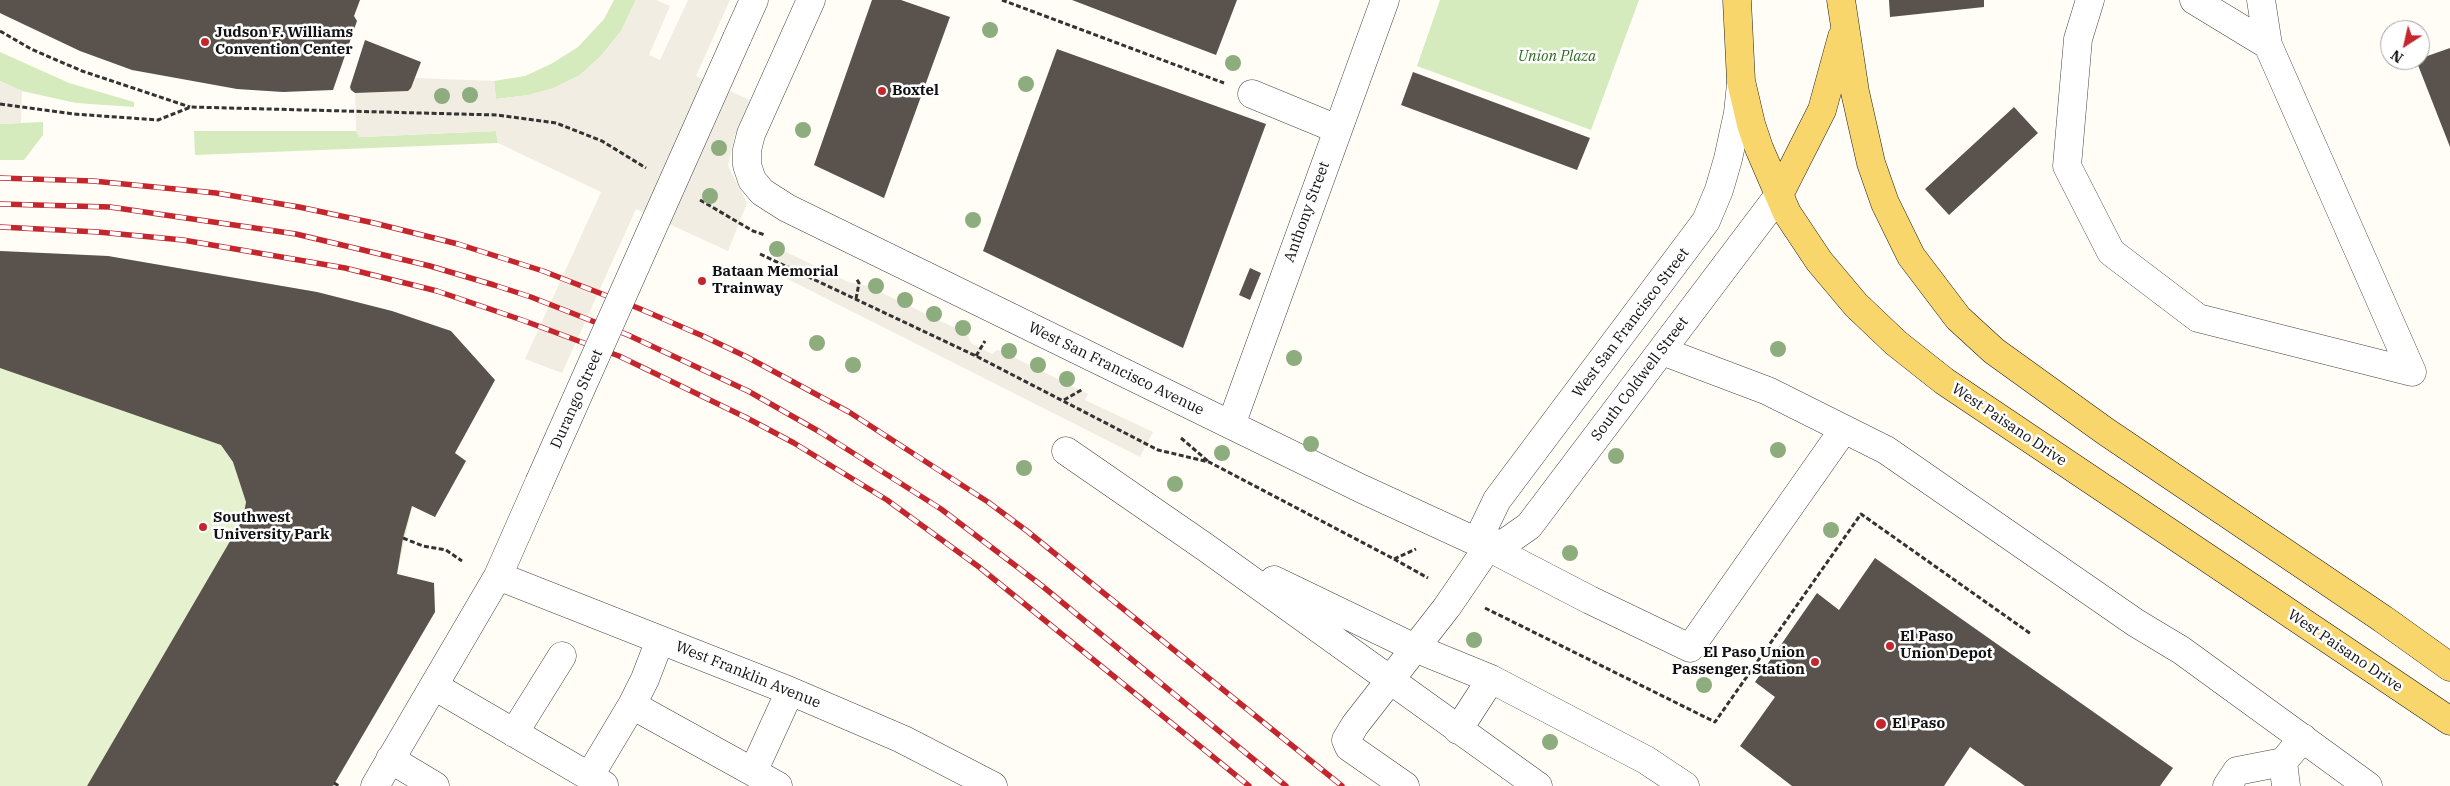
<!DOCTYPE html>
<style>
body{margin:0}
#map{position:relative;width:2450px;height:786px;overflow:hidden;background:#fffdf5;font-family:"IBM Plex Serif",serif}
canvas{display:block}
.north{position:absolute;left:2380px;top:20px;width:50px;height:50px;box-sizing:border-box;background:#fff;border:1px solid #a0a0a0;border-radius:50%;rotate:215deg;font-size:14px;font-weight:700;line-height:20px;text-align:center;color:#111}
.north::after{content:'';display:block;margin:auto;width:18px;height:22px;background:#c4262e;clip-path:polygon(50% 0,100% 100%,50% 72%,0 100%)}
</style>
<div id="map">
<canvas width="2450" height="786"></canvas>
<div class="north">N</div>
</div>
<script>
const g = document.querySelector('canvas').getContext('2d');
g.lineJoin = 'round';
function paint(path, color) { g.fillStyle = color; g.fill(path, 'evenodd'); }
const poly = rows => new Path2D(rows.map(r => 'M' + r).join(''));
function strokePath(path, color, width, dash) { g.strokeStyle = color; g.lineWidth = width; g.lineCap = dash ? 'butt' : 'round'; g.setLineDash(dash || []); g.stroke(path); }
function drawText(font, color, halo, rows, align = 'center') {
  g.font = font + ' "IBM Plex Serif",serif'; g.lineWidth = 5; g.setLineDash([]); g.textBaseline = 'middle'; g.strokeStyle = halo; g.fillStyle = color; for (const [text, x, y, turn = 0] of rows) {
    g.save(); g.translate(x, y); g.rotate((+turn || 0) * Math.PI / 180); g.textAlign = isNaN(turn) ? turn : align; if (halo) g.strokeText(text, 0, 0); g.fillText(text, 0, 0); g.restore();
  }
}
const green = poly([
 [614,0,636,0,621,31,601,56,580,75,554,88,529,95,496,99,494,81,525,76,551,64,578,47,604,19],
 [1440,0,1639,0,1591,130,1417,66],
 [0,52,69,83,134,102,134,107,76,103,22,91,0,81],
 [43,122,43,135,24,160,0,160,0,124],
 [194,131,356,131,360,137,496,131,498,143,195,155]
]);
const pitch = poly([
 [0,251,108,256,317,292,392,311,451,331,455,453,450,489,435,517,412,506,397,574,434,583,435,612,333,786,0,786]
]);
const plaza = poly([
 [636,0,656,0,670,6,649,55,660,60,688,0,730,0,696,76,750,100,734,137,728,166,747,203,728,251,636,209,562,373,525,359,601,192,498,143,496,131,360,137,356,131,355,93,408,91,415,78,494,81,496,99,529,95,554,88,580,75,601,56,621,31],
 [0,81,22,91,21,123,0,124],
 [782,250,848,282,868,286,955,328,968,336,971,343,992,354,997,350,1001,351,1088,394,1085,400,1153,432,1140,457,770,270]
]);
const building = poly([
 [0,0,360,0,354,16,357,21,333,90,283,92,237,89,132,70,80,51,4,15,0,13],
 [872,0,901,0,950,17,884,198,814,165],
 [1072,0,1237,0,1216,55],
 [1889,0,1984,0,1984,7,1890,17],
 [365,40,421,62,411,88,408,91,355,93,351,90,350,87],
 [2450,48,2450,147,2416,60],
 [1057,49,1266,124,1183,348,983,251],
 [1413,72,1590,138,1577,170,1401,105],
 [2014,107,2038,133,1949,215,1925,189],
 [0,251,108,256,317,292,392,311,451,331,495,380,455,453,466,461,435,517,412,506,403,538,397,574,434,583,435,612,333,786,87,786,243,519,246,502,233,462,221,445,0,368],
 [1250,268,1261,273,1250,300,1239,295],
 [1875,558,2173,768,2160,786,2025,786,1970,747,1944,786,1792,786,1740,746,1775,697,1755,682,1817,593,1839,610]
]);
const path = poly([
 [1002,0,1224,83],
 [0,31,31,49,82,71,190,107],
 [0,104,74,114,158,120,191,107,497,115,556,123,602,141,646,168],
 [700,200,753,231,765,235],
 [760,254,976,356,1158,450,1209,462,1394,559,1416,549],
 [856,299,859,283,856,278],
 [976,356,985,341],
 [1064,400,1083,389],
 [1181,438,1209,462],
 [403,538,423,546,446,550,462,561],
 [1394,559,1428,578],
 [1485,608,1715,722,1861,514,2031,634],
 [334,783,339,786]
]);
const minor = poly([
 [811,0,751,134,747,150,747,165,752,180,762,192,787,208,1360,488,1488,547,1590,600,1690,648,1844,429],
 [2090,0,2078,39,2067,166,2111,252,2198,318,2412,372,2268,45,2194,0],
 [2261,0,2268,45],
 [737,38,754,0],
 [1252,94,1337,129],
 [1662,351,1768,391,1886,450,2136,623,2181,650,2368,786],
 [1231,425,1385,0],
 [1066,451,1205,547,1538,786],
 [1488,547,1483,529,1497,500,1706,221,1719,190,1728,159,1738,113,1741,84],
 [1488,547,1506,542,1529,526,1779,195],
 [498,576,790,691,902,739,993,786],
 [1274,580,1415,648,1491,679,1646,760,1685,786],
 [434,686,604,785],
 [632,705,645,679,660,640],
 [1458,730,1491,679],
 [514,733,562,656],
 [390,759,435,786],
 [2283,762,2286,786],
 [589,777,632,705,753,772],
 [375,786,498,576,539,483],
 [778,786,753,772,790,691],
 [1405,786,1349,747,1346,740,1355,725,1447,607,1488,547],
 [2227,786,2237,771,2283,762,2303,738]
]);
const major = poly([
 [1737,0,1741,81,1751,124,1759,148,1787,213,1819,261,1856,305,1896,343,1944,381,2450,721],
 [1841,0,1855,92,1871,163,1885,203,1911,256,1958,318,1994,351,2105,431,2383,619,2450,667],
 [1779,195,1822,110,1842,37]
]);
const rail = poly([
 [0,178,93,181,216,193,299,207,374,223,458,244,543,271,638,308,703,336,747,357,849,412,988,502,1027,531,1342,786],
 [0,204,110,207,296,234,430,266,494,285,531,297,628,335,748,391,820,432,941,509,1041,585,1286,786],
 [0,227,98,232,183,240,345,268,437,291,522,320,619,356,747,418,794,443,887,500,979,567,1249,786]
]);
const minorBridge = poly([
 [539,483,737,38]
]);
const trees = [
 [990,30],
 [1233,63],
 [1026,84],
 [470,95],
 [442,96],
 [803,130],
 [719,148],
 [710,196],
 [973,220],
 [777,249],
 [876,286],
 [905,300],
 [934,314],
 [963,328],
 [817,343],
 [1778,349],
 [1009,351],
 [1294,358],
 [853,365],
 [1038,365],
 [1067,379],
 [1311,444],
 [1778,450],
 [1222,453],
 [1616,456],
 [1024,468],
 [1175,484],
 [1831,530],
 [1570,553],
 [1474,640],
 [1704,685],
 [1550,742]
];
const markers = [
 [205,42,5,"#c4262e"],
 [882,91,5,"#c4262e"],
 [702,281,5,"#c4262e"],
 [203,527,5,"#c4262e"],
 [1890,646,5,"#c4262e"],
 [1815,662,5,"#c4262e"],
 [1881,724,6,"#c4262e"]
];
const poiNames = [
 ["Judson F. Williams",215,33],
 ["Convention Center",215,50],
 ["Boxtel",892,91],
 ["Bataan Memorial",712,272],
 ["Trainway",712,289],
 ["Southwest",213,518],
 ["University Park",213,535],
 ["El Paso",1900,637],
 ["Union Depot",1900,654],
 ["El Paso Union",1805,653,"right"],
 ["Passenger Station",1805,670,"right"],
 ["El Paso",1892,724]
];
const parkNames = [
 ["Union Plaza",1557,57]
];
const streetNames = [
 ["Anthony Street",1307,212,-70],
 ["West San Francisco Street",1631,323,-53],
 ["West San Francisco Avenue",1116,369,26],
 ["South Coldwell Street",1640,379,-53],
 ["Durango Street",577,399,-66],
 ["West Paisano Drive",2009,425,34],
 ["West Paisano Drive",2345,651,34],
 ["West Franklin Avenue",748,675,22]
];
paint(green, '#d5ebbd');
paint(pitch, '#e6f2cf');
paint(plaza, '#f1ede2');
paint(building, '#5a524d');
strokePath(minor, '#444', 29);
strokePath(major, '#222', 29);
strokePath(path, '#333', 3, [5, 2.5]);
strokePath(minor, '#fff', 28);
strokePath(major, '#f9d66b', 28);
strokePath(rail, '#c4262e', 5.5);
strokePath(rail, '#fff', 4, [11]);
strokePath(minorBridge, '#444', 29, []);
strokePath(minorBridge, '#fff', 28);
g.fillStyle = '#8dad7f';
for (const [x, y] of trees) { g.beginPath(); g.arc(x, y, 8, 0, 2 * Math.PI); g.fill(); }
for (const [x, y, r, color] of markers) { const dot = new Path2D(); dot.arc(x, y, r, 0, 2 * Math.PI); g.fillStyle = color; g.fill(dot); strokePath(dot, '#fff', 2); }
drawText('bold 15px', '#111', '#fff', poiNames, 'left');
drawText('italic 15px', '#2f6b1f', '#fff', parkNames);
drawText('15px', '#111', '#fff', streetNames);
</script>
